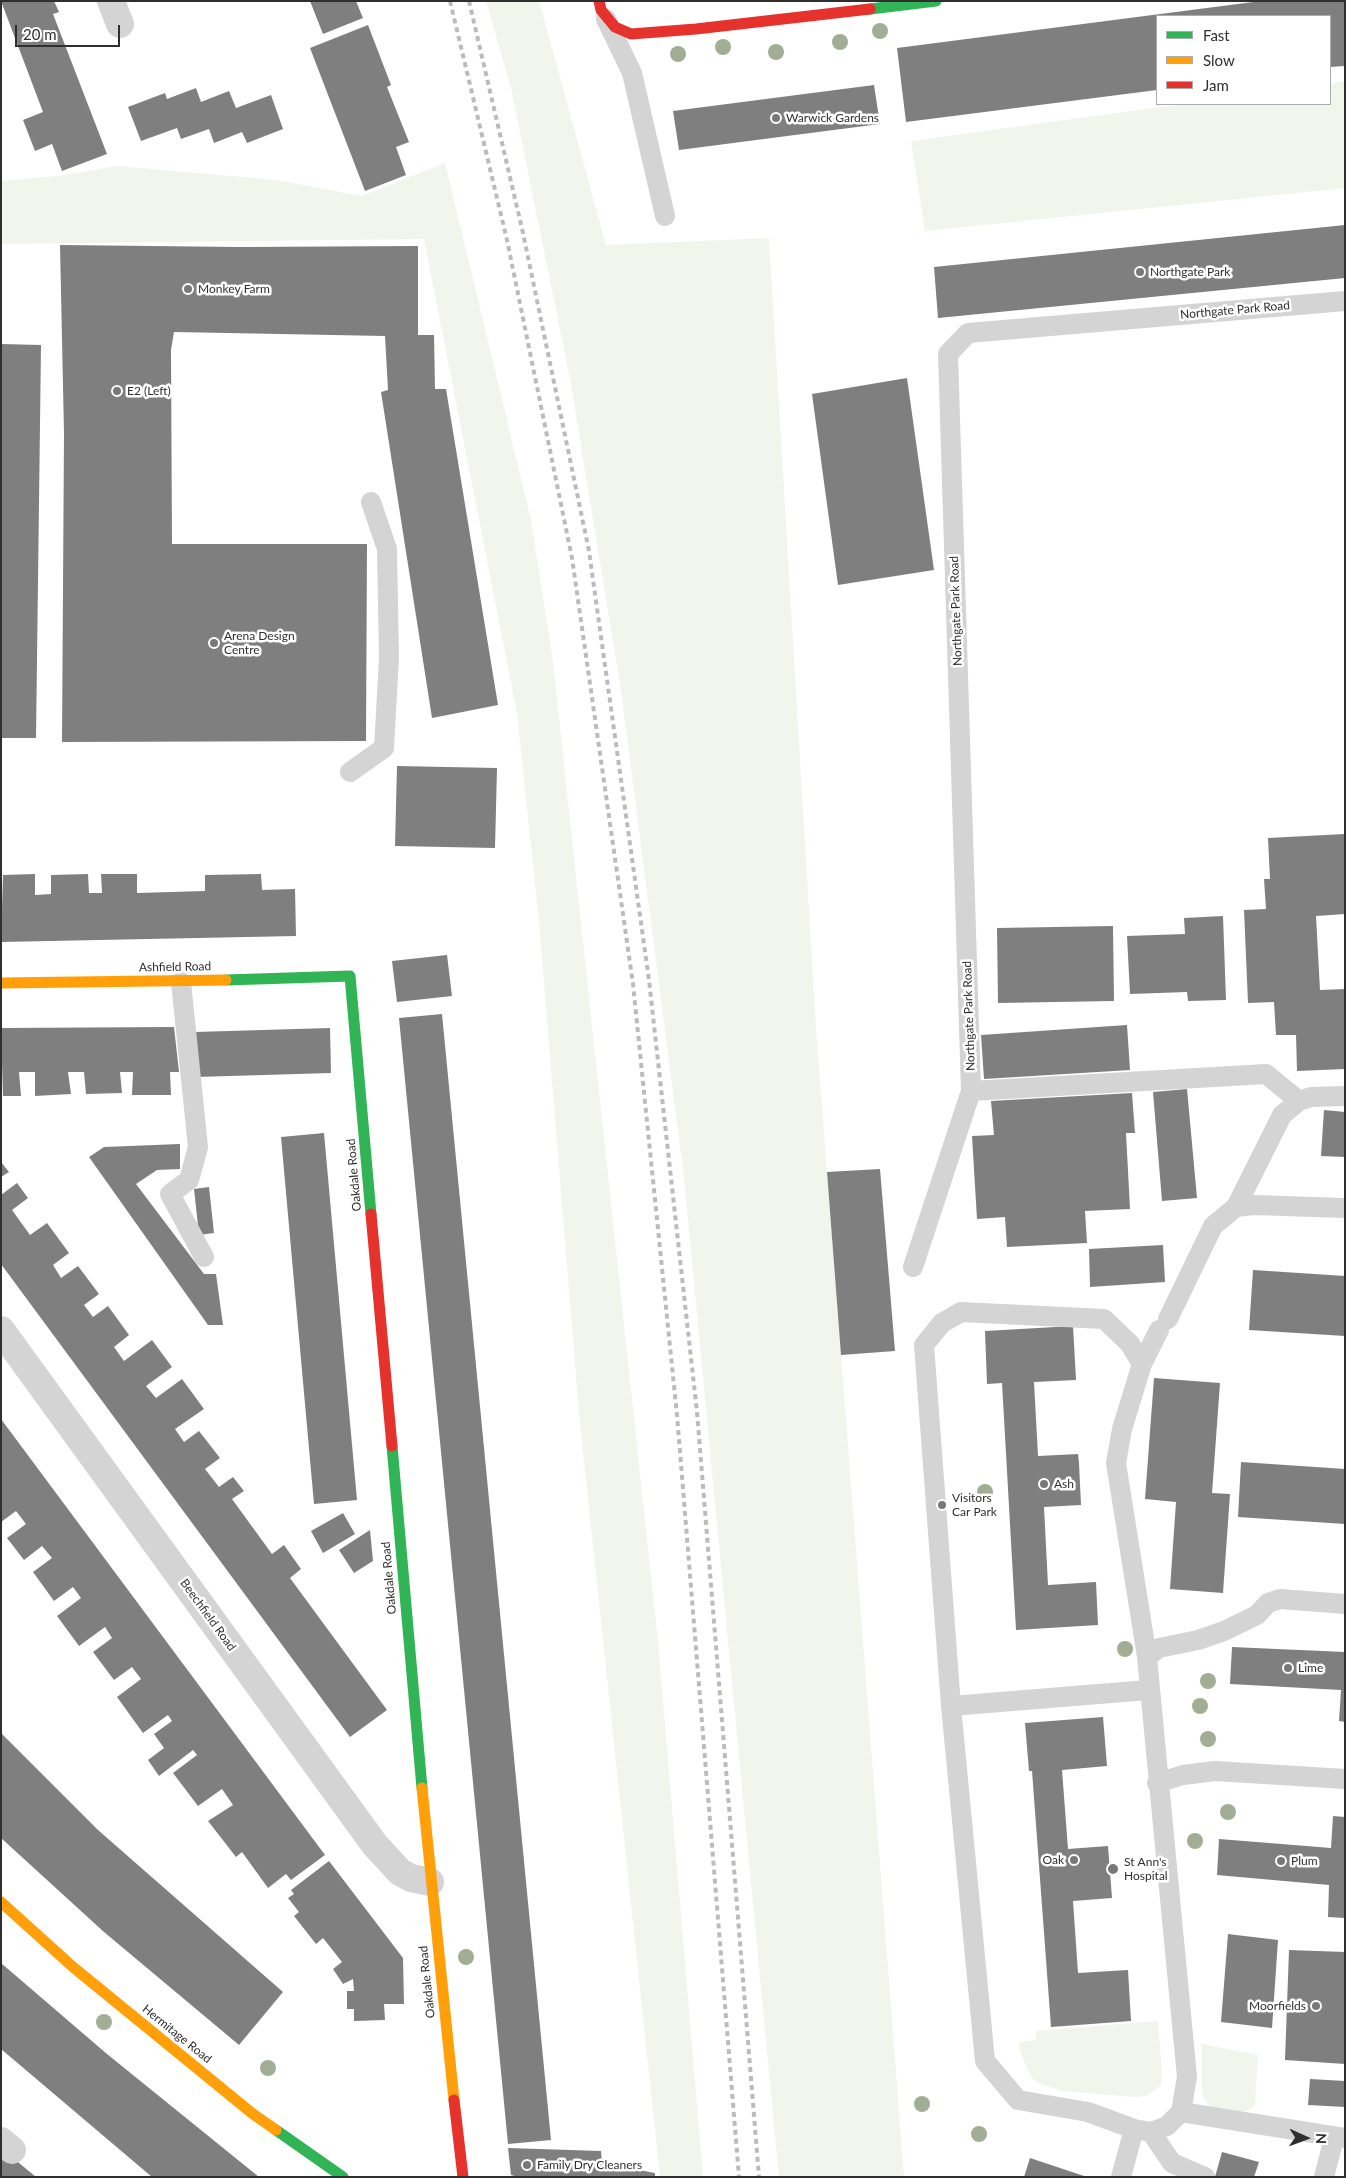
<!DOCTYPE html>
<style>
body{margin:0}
#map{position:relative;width:1346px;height:2178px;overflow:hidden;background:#fff;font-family:Lato,sans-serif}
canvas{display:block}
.frame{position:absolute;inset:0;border:2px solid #2f2f2f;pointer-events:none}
.legend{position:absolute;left:1156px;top:15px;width:175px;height:90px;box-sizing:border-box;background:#fff;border:1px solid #acacac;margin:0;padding:6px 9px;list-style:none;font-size:15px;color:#2f2f2f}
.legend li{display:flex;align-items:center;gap:10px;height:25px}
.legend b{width:25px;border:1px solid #acacac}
.north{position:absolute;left:1281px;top:2113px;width:50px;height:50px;-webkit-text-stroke:4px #fff;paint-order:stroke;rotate:92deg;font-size:14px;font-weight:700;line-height:20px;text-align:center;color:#2f2f2f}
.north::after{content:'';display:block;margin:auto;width:18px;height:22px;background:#2f2f2f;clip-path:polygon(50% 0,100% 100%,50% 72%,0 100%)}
.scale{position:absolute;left:15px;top:25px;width:105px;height:22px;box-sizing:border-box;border:2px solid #2f2f2f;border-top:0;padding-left:6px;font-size:15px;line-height:18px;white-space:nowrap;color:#2f2f2f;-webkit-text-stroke:4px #fff;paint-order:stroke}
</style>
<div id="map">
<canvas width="1346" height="2178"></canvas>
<div class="frame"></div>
<ul class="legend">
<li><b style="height:6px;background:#30b455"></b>Fast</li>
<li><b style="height:6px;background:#ff9f0a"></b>Slow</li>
<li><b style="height:6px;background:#e5322d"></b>Jam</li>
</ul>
<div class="north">N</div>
<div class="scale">20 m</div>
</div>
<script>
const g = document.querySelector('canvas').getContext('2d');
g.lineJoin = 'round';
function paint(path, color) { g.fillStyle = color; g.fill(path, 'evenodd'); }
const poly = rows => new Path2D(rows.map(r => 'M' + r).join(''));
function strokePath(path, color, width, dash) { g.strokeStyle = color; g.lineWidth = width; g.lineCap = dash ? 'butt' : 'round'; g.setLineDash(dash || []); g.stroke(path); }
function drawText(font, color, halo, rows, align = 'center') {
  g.font = font + ' Lato,sans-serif'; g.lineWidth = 5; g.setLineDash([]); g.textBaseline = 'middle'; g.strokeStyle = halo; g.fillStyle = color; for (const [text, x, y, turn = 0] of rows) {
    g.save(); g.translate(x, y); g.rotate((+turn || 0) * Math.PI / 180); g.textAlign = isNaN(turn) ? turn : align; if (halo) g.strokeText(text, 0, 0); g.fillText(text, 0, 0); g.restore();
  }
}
const green = poly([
 [486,1,539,1,606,245,769,238,816,1029,904,2177,779,2177,684,1177,620,683,570,379,512,92],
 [1345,81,1345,188,925,231,911,141,1183,104,1330,104,1330,84],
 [445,163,531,520,553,662,658,1642,703,2177,660,2177,579,1413,539,921,517,713,424,239,1,244,1,181,58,176,117,166,276,180,362,196],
 [1158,2021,1162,2075,1161,2085,1147,2096,1135,2097,1063,2091,1047,2086,1035,2081,1030,2075,1020,2051,1019,2042,1036,2040,1036,2031],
 [1202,2044,1258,2055,1255,2106,1250,2109,1244,2112,1212,2108,1206,2102,1202,2094]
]);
const building = poly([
 [1,1,54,1,59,12,53,14,107,154,62,171,52,144,35,151,23,120,43,112],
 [310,1,356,1,363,18,323,34],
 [1261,1,1345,1,1345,66,1330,67,1330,16,1157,16,1157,90,906,122,897,48],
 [368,25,391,85,387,87,409,142,396,147,406,175,365,191,310,48],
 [874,85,880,124,679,150,673,111],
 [196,88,201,102,229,91,236,108,271,95,283,129,247,143,242,132,214,143,209,129,181,139,177,128,141,141,128,107,165,93,167,99],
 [1345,225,1345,278,938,318,934,267],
 [60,245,241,247,418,246,418,335,434,335,435,389,446,389,498,705,432,718,381,392,388,390,385,336,174,332,171,350,172,544,367,544,366,741,62,742,64,433],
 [1,344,41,345,36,738,1,738],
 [907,378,934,570,838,585,812,394],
 [397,766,497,768,495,848,395,846],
 [1345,834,1345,914,1316,916,1320,990,1345,989,1345,1069,1297,1071,1296,1035,1276,1035,1274,1002,1248,1003,1244,910,1266,909,1264,879,1270,879,1268,838],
 [35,874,35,895,51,894,51,875,88,874,89,893,102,893,101,874,137,874,137,893,205,891,205,875,261,874,262,890,295,889,296,936,1,942,3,875],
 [1223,916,1226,1000,1188,1001,1187,992,1130,994,1127,936,1185,934,1184,918],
 [1113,926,1114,1001,998,1003,997,928],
 [447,955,452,996,397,1002,392,961],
 [442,1014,551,2140,508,2144,399,1018],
 [1127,1025,1130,1070,984,1079,981,1035],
 [174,1027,179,1072,170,1072,171,1095,132,1095,133,1072,120,1072,122,1093,86,1094,84,1072,68,1072,71,1094,35,1096,35,1072,19,1072,21,1096,3,1096,1,1028],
 [330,1028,331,1073,196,1077,195,1032],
 [1187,1089,1197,1198,1162,1201,1153,1092],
 [1132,1093,1135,1133,1126,1133,1130,1209,1085,1211,1087,1243,1007,1247,1005,1217,977,1219,972,1136,994,1135,991,1101],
 [1324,1110,1345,1112,1345,1157,1321,1156],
 [324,1133,357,1500,314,1504,281,1137],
 [180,1144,180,1169,157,1170,136,1184,204,1274,216,1274,223,1325,208,1325,89,1157,104,1147],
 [1,1162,9,1172,1,1177],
 [880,1169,895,1351,841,1355,827,1172],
 [17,1183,28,1198,12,1210,30,1235,47,1223,69,1253,53,1265,61,1278,78,1266,99,1294,84,1305,93,1317,108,1306,129,1335,114,1347,124,1361,152,1340,172,1367,146,1386,156,1398,182,1379,204,1409,175,1429,184,1442,199,1431,220,1458,205,1469,219,1487,233,1477,244,1491,232,1499,272,1554,284,1545,301,1569,290,1578,387,1710,350,1737,1,1264,1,1195],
 [209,1187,214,1233,199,1235,194,1189],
 [1163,1245,1165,1282,1090,1287,1089,1249],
 [1253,1270,1345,1276,1345,1336,1249,1330],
 [1073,1326,1076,1380,1034,1382,1038,1456,1078,1454,1079,1463,1081,1505,1044,1507,1048,1585,1096,1582,1098,1625,1016,1630,1002,1383,987,1384,985,1331],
 [1154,1378,1220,1383,1212,1493,1230,1494,1223,1593,1170,1589,1176,1502,1145,1499],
 [1,1419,325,1855,291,1880,286,1874,268,1888,242,1852,236,1857,208,1821,233,1805,222,1789,198,1806,173,1773,197,1755,193,1750,159,1776,148,1760,164,1748,154,1734,172,1721,168,1715,143,1733,117,1697,141,1679,132,1667,114,1680,93,1652,112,1638,105,1627,79,1646,57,1616,81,1598,73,1587,54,1601,33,1572,52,1558,42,1546,24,1560,7,1538,26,1524,16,1511,1,1522],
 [1241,1462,1345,1469,1345,1524,1238,1517],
 [343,1513,355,1534,323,1553,311,1531],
 [370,1530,373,1561,354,1573,339,1550],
 [1232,1647,1345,1652,1345,1722,1339,1721,1341,1690,1230,1684],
 [1103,1717,1107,1766,1062,1770,1068,1849,1108,1846,1112,1898,1073,1901,1078,1973,1128,1970,1131,2021,1051,2027,1032,1771,1029,1771,1025,1723],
 [1,1733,98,1830,283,1992,239,2045,104,1932,1,1838],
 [1333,1816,1345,1817,1345,1918,1328,1917,1329,1885,1217,1875,1219,1839,1331,1848],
 [329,1861,403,1958,404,2004,384,2004,385,2020,354,2021,354,2009,347,2009,347,1991,354,1991,353,1979,343,1984,333,1969,342,1962,323,1938,316,1944,294,1916,299,1912,288,1898,294,1894,291,1890],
 [1228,1934,1278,1940,1272,2028,1221,2022],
 [1289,1950,1345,1952,1345,2064,1285,2060],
 [1,1963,107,2054,259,2177,152,2177,139,2166,1,2049],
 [1310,2079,1345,2081,1345,2107,1308,2105],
 [508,2148,601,2151,602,2163,655,2173,655,2177,518,2177,511,2175],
 [1222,2152,1259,2162,1254,2177,1215,2177],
 [1,2154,13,2158,36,2177,1,2177],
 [1030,2158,1084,2176,1084,2177,1024,2177]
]);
const lane = poly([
 [606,19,632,73,665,216],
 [350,772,384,748,389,658,387,549,371,502],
 [181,982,198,1147,189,1180,170,1194,204,1257],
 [971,1091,1266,1074,1299,1101],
 [1236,1207,1254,1205,1345,1208],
 [913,1267,971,1091,948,354,968,333,1345,301],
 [1168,1319,1213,1226,1236,1207,1282,1115,1299,1101,1311,1097,1345,1096],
 [1159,1330,1142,1364,1122,1429,1116,1463,1147,1657,1187,2077,1181,2112],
 [1142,1364,1130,1344,1104,1319,961,1312,942,1323,924,1345,951,1706,985,2061,1018,2100,1088,2112,1134,2129,1151,2132,1167,2126,1181,2112,1345,2138],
 [1147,1657,1159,1648,1198,1640,1224,1631,1257,1615,1268,1603,1280,1599,1345,1604],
 [951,1706,1148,1690],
 [1157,1783,1183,1775,1215,1771,1345,1779],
 [1151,2132,1172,2163,1205,2177],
 [1121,2177,1134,2129],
 [1324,2177,1334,2138]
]);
const street = poly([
 [111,1,120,24],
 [1,1330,375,1845,400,1872,411,1878,430,1882],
 [1,2141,12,2150]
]);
const fast = poly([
 [870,9,936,1],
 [226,980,350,976,371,1214],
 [392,1446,422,1788],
 [276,2130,343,2177]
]);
const slow = poly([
 [1,983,226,980],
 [422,1788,454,2100],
 [1,1902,73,1967,253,2114,276,2130]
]);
const jam = poly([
 [599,1,601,10,615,27,631,34,696,29,870,9],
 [371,1214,392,1446],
 [454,2100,463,2177]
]);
const rail = poly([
 [450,1,507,240,572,558,633,984,677,1415,739,2177],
 [469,1,523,233,589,551,649,980,697,1412,759,2177]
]);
const trees = [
 [880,31],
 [840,42],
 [723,47],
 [776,52],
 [678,54],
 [985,1492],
 [1125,1649],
 [1208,1681],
 [1200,1706],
 [1208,1739],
 [1228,1812],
 [1195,1841],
 [466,1957],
 [104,2022],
 [268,2068],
 [922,2104],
 [979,2134]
];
const markers = [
 [776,118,5,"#787878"],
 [1140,272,5,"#787878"],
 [188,289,5,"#787878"],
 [117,391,5,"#787878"],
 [214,643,5,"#787878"],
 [1044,1484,5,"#787878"],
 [942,1505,5,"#787878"],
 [1288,1668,5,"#787878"],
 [1074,1860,5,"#787878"],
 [1281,1861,5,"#787878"],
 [1113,1869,6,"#787878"],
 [1316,2006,5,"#787878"],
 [527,2165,5,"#787878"]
];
const poiNames = [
 ["Warwick Gardens",786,118],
 ["Northgate Park",1150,272],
 ["Monkey Farm",198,289],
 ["E2 (Left)",127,391],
 ["Arena Design",224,636],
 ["Centre",224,650],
 ["Ash",1054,1484],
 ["Visitors",952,1498],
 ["Car Park",952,1512],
 ["Lime",1298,1668],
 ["Oak",1064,1860,"right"],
 ["Plum",1291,1861],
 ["St Ann's",1124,1862],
 ["Hospital",1124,1876],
 ["Moorfields",1306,2006,"right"],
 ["Family Dry Cleaners",537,2165]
];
const streetNames = [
 ["Northgate Park Road",1235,310,-5],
 ["Northgate Park Road",956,611,-92],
 ["Ashfield Road",175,967,-1],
 ["Northgate Park Road",969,1016,-92],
 ["Oakdale Road",354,1175,-95],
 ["Oakdale Road",389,1578,-95],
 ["Beechfield Road",208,1615,54],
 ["Oakdale Road",427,1982,-96],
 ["Hermitage Road",177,2034,39]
];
paint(green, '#f1f5ec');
paint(building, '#7f7f7f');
strokePath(lane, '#d4d4d4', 20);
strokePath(street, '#d4d4d4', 28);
strokePath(fast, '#30b455', 11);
strokePath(slow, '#ff9f0a', 11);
strokePath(jam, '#e5322d', 11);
strokePath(rail, '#bbb', 4, [5, 4]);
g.fillStyle = '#a2ae94';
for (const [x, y] of trees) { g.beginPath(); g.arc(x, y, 8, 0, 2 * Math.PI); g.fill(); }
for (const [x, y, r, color] of markers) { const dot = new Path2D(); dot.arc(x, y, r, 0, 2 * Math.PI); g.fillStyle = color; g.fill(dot); strokePath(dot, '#fff', 2); }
drawText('12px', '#2f2f2f', '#fff', poiNames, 'left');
drawText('12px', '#2f2f2f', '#fff', streetNames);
</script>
